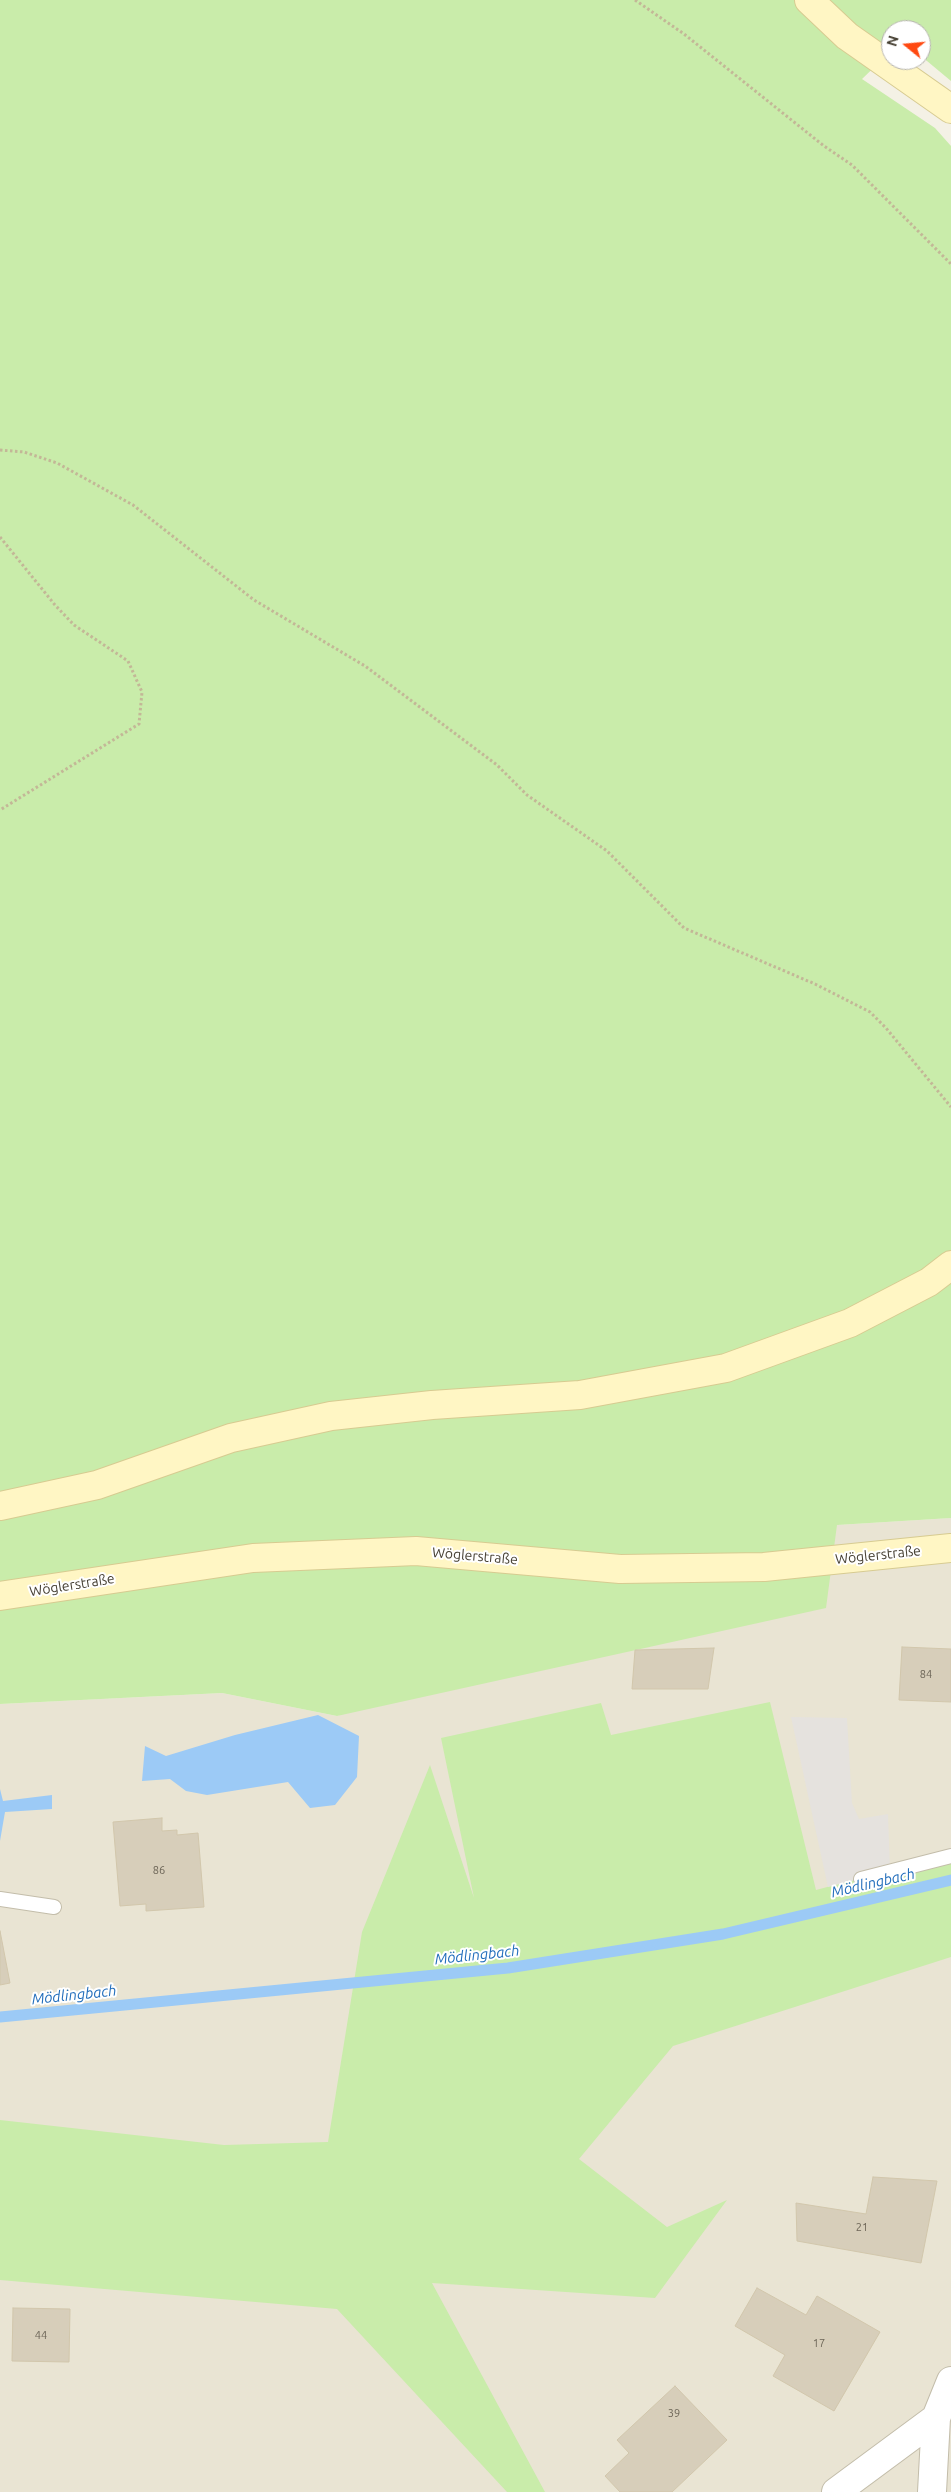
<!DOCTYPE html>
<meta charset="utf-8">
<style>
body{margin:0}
#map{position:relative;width:951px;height:2492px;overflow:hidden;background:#f4f1e5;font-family:Ubuntu,sans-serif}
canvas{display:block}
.north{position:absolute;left:881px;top:20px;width:50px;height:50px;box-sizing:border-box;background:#fff;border:1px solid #b5b3ae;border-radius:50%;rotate:287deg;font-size:14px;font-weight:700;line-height:20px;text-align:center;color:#474134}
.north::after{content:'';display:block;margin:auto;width:18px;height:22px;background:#ff4911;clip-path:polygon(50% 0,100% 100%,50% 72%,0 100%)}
</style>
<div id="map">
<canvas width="951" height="2492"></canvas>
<div class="north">N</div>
</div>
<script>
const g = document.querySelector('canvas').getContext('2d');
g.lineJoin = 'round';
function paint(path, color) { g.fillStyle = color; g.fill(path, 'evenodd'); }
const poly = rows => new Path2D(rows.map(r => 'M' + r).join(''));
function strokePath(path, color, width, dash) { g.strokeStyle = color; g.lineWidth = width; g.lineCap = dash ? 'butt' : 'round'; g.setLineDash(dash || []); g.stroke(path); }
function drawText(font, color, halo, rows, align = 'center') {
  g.font = font + ' Ubuntu,sans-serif'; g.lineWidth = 4; g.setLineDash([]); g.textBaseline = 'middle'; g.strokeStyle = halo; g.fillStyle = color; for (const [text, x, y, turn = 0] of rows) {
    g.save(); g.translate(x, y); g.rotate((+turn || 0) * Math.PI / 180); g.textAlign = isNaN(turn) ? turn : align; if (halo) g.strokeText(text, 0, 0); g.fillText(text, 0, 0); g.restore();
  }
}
const residential = poly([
 [951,1518,951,2492,0,2492,0,1704,222,1693,337,1716,837,1525]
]);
const green = poly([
 [0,0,951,0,951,81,921,56,921,30,891,30,891,51,862,79,935,128,951,146,951,1518,837,1525,826,1608,337,1716,222,1693,0,1704],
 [770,1702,816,1890,951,1854,951,1957,673,2046,579,2159,667,2227,727,2200,655,2298,432,2283,545,2492,507,2492,337,2309,0,2280,0,2120,224,2145,328,2142,362,1932,430,1765,474,1898,441,1738,601,1703,611,1735]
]);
const parking = poly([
 [791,1717,847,1718,852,1803,859,1819,888,1814,890,1871,828,1887]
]);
const water = poly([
 [318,1715,359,1736,357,1777,335,1805,310,1808,288,1782,207,1795,186,1791,170,1779,142,1781,145,1746,166,1756,235,1735],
 [0,1789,3,1801,52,1795,52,1809,5,1812,0,1841]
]);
const stream = poly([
 [0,2017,508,1968,723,1934,951,1880]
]);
const building = poly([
 [902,1647,951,1649,951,1702,899,1700,902,1647],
 [714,1648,708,1689,632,1689,635,1650,714,1648],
 [162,1818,162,1831,177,1830,177,1835,198,1833,204,1907,146,1911,146,1904,120,1906,113,1822,162,1818],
 [0,1931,10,1983,0,1985,0,1931],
 [873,2177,937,2181,921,2263,797,2241,796,2203,866,2214,873,2177],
 [757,2288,806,2315,817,2296,880,2332,834,2411,773,2376,785,2355,735,2326,757,2288],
 [13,2308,70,2309,69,2362,12,2361,13,2308],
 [675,2386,727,2440,672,2492,620,2492,605,2476,629,2453,617,2440,675,2386]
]);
const path = poly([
 [635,0,684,34,824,146,852,165,951,264],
 [0,450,24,452,57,463,133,505,254,600,365,666,497,765,527,795,607,851,684,928,815,984,870,1012,886,1028,951,1107],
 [0,537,55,605,74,625,128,661,142,692,139,724,0,810]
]);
const service = poly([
 [861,1879,951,1856],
 [0,1899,54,1907]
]);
const minor = poly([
 [836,2492,936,2418,951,2381],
 [932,2492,936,2418]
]);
const secondary = poly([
 [809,0,847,36,951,109],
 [0,1506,97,1485,231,1438,331,1416,432,1405,580,1395,726,1368,850,1323,929,1282,951,1265],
 [0,1596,253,1558,416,1551,620,1569,764,1567,951,1548]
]);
const numberNames = [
 ["84",926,1674],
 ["86",159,1870],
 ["21",862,2227],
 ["44",41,2335],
 ["17",819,2343],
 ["39",674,2413]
];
const streetNames = [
 ["Wöglerstraße",878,1555,-6],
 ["Wöglerstraße",475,1556,5],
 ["Wöglerstraße",72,1585,-9]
];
const waterNames = [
 ["Mödlingbach",873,1883,-13],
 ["Mödlingbach",477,1955,-6],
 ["Mödlingbach",74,1995,-6]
];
paint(residential, '#e9e4d3');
paint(green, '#c9ecaa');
paint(parking, '#e5e2de');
paint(water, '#9ccaf6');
strokePath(stream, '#9ccaf6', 11);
paint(building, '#d7ceba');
strokePath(building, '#d2c7ac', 1);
strokePath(service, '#c3bdaa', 16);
strokePath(minor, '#c3bdaa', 30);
strokePath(secondary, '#d7cb91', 30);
strokePath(path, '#c3b797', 3, [2.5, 2.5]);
strokePath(service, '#fff', 14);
strokePath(minor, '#fff', 28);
strokePath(secondary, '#fff6c4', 28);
drawText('11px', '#6b6456', null, numberNames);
drawText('14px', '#474134', '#fff', streetNames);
drawText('italic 15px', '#246fbc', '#fff', waterNames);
</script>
